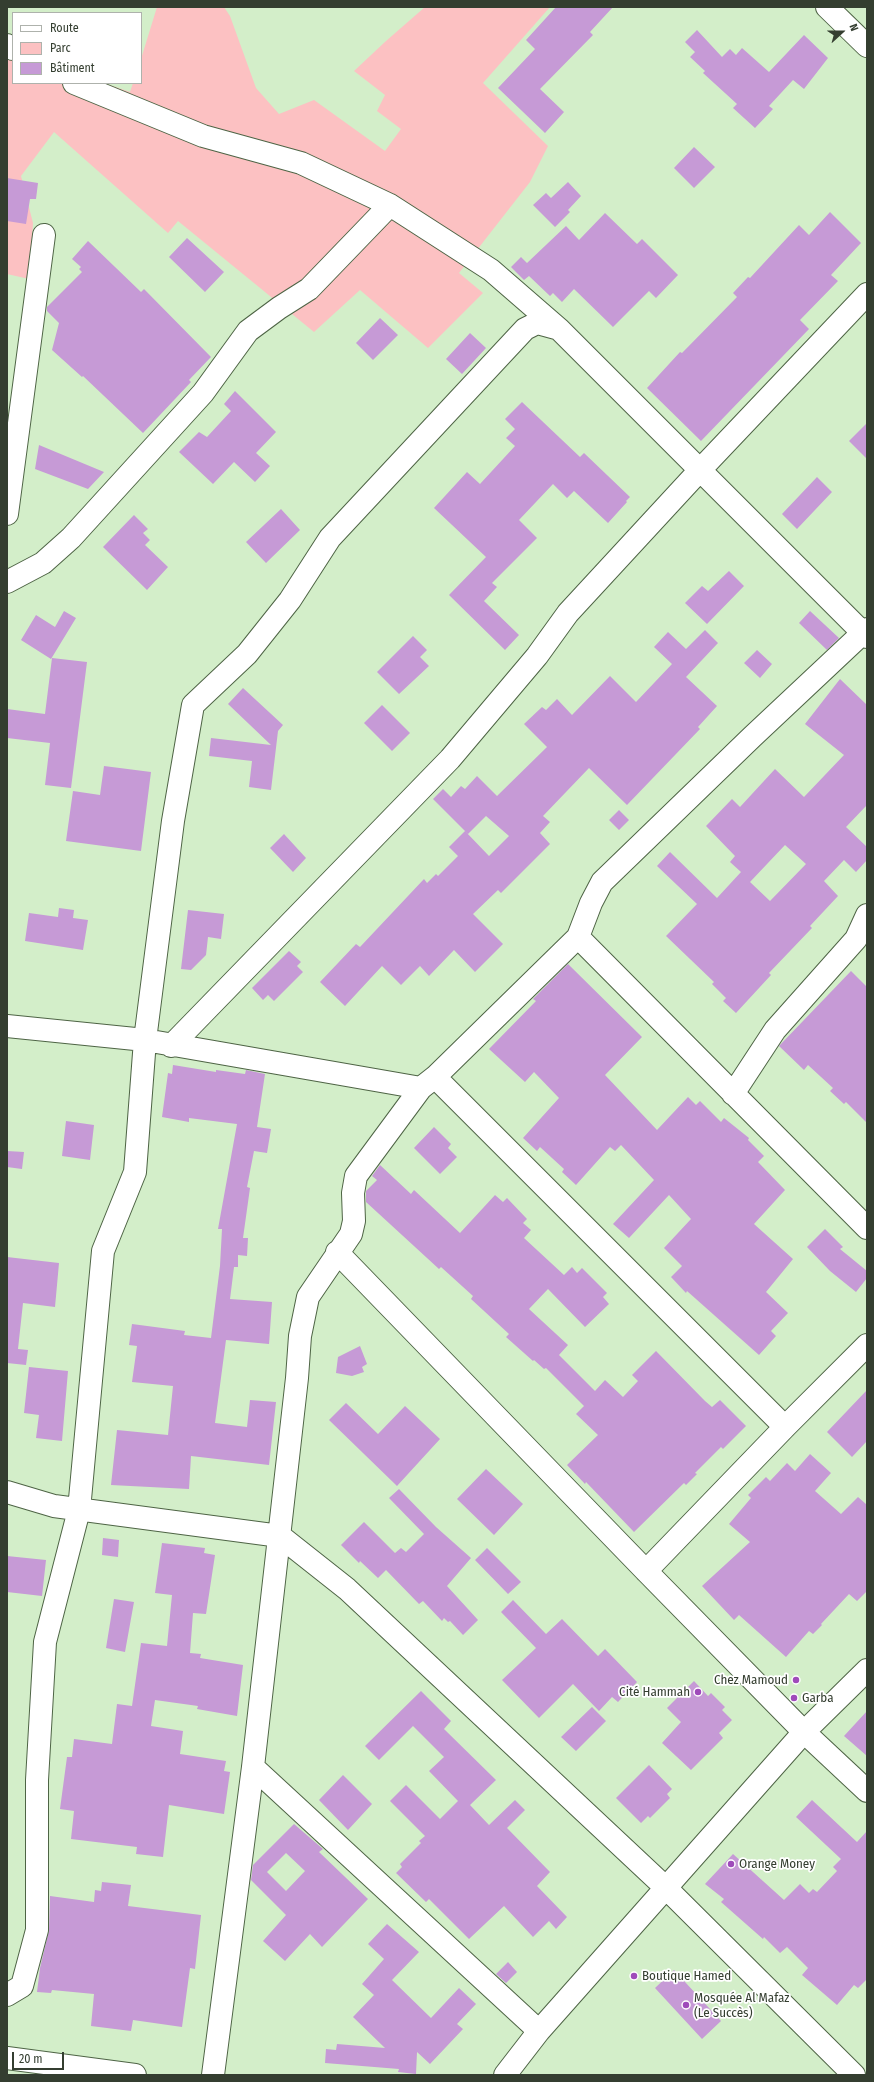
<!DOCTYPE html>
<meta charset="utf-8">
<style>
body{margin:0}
#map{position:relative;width:874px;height:2082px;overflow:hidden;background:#d3eec9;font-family:"Fira Sans Condensed",sans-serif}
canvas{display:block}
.frame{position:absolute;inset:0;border:8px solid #343e30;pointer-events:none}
.legend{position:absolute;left:12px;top:12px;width:130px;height:72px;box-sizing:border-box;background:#fff;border:1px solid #aeb2ac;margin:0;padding:5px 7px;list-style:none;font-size:12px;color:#343e30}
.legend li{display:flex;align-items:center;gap:8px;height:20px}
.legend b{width:20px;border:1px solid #aeb2ac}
.north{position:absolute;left:822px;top:12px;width:40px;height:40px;-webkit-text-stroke:3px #fff;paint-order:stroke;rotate:69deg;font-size:11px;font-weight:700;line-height:16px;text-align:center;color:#343e30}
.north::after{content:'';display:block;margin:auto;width:14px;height:18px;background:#343e30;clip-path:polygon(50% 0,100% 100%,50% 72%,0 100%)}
.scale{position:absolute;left:12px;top:2052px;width:52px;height:18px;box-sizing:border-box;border:2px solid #343e30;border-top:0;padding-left:5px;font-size:12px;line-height:14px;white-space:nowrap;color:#343e30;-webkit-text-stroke:3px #fff;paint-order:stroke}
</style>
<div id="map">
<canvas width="874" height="2082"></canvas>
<div class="frame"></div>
<ul class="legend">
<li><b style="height:5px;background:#fff"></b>Route</li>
<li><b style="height:11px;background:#fcc1c2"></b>Parc</li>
<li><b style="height:11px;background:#c69ad6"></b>Bâtiment</li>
</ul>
<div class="north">N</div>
<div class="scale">20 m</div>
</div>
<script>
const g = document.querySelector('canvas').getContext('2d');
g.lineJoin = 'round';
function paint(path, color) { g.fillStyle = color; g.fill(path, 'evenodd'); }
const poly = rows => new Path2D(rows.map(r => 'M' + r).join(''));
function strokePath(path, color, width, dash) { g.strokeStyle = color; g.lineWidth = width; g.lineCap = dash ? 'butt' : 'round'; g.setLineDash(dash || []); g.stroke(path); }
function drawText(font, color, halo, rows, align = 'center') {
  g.font = font + ' "Fira Sans Condensed",sans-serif'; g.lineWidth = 3.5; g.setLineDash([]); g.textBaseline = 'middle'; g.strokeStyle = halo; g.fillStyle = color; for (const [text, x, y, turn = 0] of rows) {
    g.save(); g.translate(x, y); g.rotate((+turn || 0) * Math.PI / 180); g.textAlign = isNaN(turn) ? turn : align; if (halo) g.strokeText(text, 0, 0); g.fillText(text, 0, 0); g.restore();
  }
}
const green = poly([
 [157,7,224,7,230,16,256,88,279,114,314,100,385,151,401,129,377,111,385,95,354,71,386,41,425,7,550,7,483,83,548,146,530,182,459,273,483,293,428,348,360,290,314,332,178,221,168,233,54,132,21,176,33,223,29,279,7,274,7,43,13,46,13,83,104,83,130,92,133,83,141,83,141,59]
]);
const building = poly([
 [556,7,613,7,590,32,593,35,540,89,564,112,545,133,498,88,535,49,526,40],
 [697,30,722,57,730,49,736,55,742,48,769,72,804,35,828,58,804,89,793,80,769,106,773,109,755,128,733,108,737,104,703,73,705,71,690,57,695,52,685,42],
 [694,147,715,167,694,188,674,168],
 [7,178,38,183,36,199,30,199,26,224,7,221],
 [568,182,581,196,568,210,570,212,555,227,533,205,546,193,551,198],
 [830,212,861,243,831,275,838,281,800,320,809,329,701,441,647,388,680,352,682,353,737,297,733,293,748,277,750,278,799,225,809,235],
 [605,213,637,244,642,239,678,275,656,298,649,291,613,327,574,289,562,302,553,293,550,296,529,276,524,280,511,267,521,257,527,263,566,226,579,240],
 [187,238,224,272,205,292,169,257],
 [88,241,141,292,144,289,211,357,189,380,191,382,143,433,83,376,82,377,52,350,59,323,47,311,47,307,82,272,79,269,81,267,72,259],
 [380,318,398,335,373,360,356,343],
 [470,333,486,348,462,374,446,359],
 [235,391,276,432,256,453,270,466,255,482,234,462,213,484,179,452,199,432,207,437,231,411,224,404],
 [522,402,580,457,584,453,630,497,626,501,627,502,608,523,574,491,567,498,553,484,519,520,537,538,492,583,497,587,484,601,519,635,505,650,449,595,486,557,434,508,467,472,480,484,515,446,506,438,515,429,505,419],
 [867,423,867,459,849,441],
 [39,445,104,472,88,489,35,469],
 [817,477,832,492,797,529,782,514],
 [281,509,300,530,266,563,246,542],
 [134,515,148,529,143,533,150,540,145,545,168,567,147,590,103,547],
 [729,571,744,586,707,624,685,603,702,586,708,591],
 [64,611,76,618,51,659,21,640,36,615,55,627],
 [810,611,839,638,827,650,799,623],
 [705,630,718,643,686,677,717,706,698,727,700,729,627,805,589,768,543,816,550,822,540,833,550,844,501,893,498,890,473,914,503,944,475,972,454,950,429,976,420,966,401,985,382,966,345,1006,320,982,356,944,360,947,424,879,427,883,436,874,438,876,458,856,449,847,465,831,489,856,509,836,486,816,468,834,433,799,443,789,451,797,461,786,465,789,477,776,497,796,547,747,524,724,542,707,546,710,557,699,572,715,610,676,636,702,672,664,654,647,668,632,686,649],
 [413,636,427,650,420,657,429,666,399,694,377,672],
 [757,650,772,664,760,678,744,663],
 [52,658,87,662,71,788,45,785,50,743,7,738,7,709,45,714],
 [840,679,867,705,867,805,846,827,867,847,867,860,856,872,844,860,824,881,838,896,810,926,812,928,769,973,771,975,736,1013,723,1001,726,998,712,984,714,982,666,936,697,904,657,866,670,852,717,898,741,872,730,862,735,856,706,826,732,799,740,807,775,769,804,797,844,755,805,724],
 [785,845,806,864,770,901,750,882],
 [243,688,283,725,278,731,271,790,249,787,252,761,209,756,211,738,271,745,228,704],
 [382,705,410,733,392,751,364,723],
 [104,766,151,772,141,851,66,841,73,791,100,795],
 [619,810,629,820,619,830,609,820],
 [284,834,306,858,293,872,270,848],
 [59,908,74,910,73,918,88,920,83,950,25,941,29,913,58,917],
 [188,910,224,914,221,939,208,937,206,955,191,970,181,969],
 [289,951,301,962,297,966,303,972,274,1001,268,995,263,1000,252,988],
 [568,964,642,1037,605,1075,657,1130,688,1097,696,1105,700,1101,721,1122,724,1118,749,1138,748,1140,764,1156,758,1162,785,1190,754,1224,793,1259,766,1292,788,1313,771,1331,776,1336,759,1355,687,1291,686,1293,671,1277,682,1266,664,1248,691,1219,669,1195,629,1238,613,1224,654,1180,621,1145,615,1151,610,1147,576,1185,562,1172,564,1169,540,1147,537,1151,523,1138,559,1098,534,1072,525,1082,489,1049,536,1001,533,999],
 [851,971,867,987,867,1123,846,1102,844,1104,830,1091,833,1088,808,1065,804,1070,779,1046],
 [173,1065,216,1072,216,1070,245,1074,246,1070,265,1074,257,1127,271,1129,267,1153,254,1151,247,1187,250,1188,243,1238,248,1238,247,1256,238,1255,238,1267,234,1267,230,1299,272,1302,269,1344,226,1340,215,1423,247,1427,250,1400,276,1402,269,1465,191,1456,189,1489,111,1485,117,1430,168,1435,173,1386,132,1382,137,1346,129,1345,132,1324,185,1331,184,1335,211,1338,220,1266,222,1229,218,1229,237,1124,189,1118,189,1122,162,1117,168,1073,172,1074],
 [66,1121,94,1125,90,1160,62,1156],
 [434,1127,451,1144,448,1148,457,1157,440,1174,414,1148],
 [7,1151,24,1152,22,1169,7,1167],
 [380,1165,411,1194,414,1190,460,1233,495,1195,503,1202,507,1198,527,1219,523,1223,531,1230,524,1238,564,1275,572,1267,577,1273,582,1268,607,1293,603,1297,609,1304,585,1327,548,1289,529,1309,568,1345,559,1355,595,1391,605,1380,623,1397,638,1381,632,1375,656,1351,705,1401,712,1407,720,1400,746,1426,723,1449,721,1447,695,1473,697,1474,686,1485,684,1483,634,1532,586,1482,585,1484,567,1465,598,1435,576,1414,584,1406,546,1368,544,1369,534,1360,533,1361,506,1337,509,1334,471,1299,473,1296,441,1267,439,1269,366,1202,366,1191,377,1180,372,1176],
 [825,1229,843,1247,840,1249,867,1271,867,1278,856,1292,830,1271,807,1247],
 [7,1257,59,1263,55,1307,23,1303,18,1349,28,1350,26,1365,7,1363],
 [360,1346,367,1364,362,1367,364,1372,352,1376,336,1373,338,1357],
 [29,1367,68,1371,62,1441,36,1438,39,1415,24,1413],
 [867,1390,867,1441,852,1457,827,1432],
 [346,1403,378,1434,405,1406,440,1439,397,1486,329,1420],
 [810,1454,831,1473,815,1491,841,1514,858,1497,867,1505,867,1591,857,1601,849,1594,821,1624,822,1625,813,1634,809,1631,786,1657,739,1615,734,1620,702,1586,750,1542,729,1524,751,1498,748,1495,766,1477,770,1481,787,1463,795,1471],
 [486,1469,523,1504,494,1535,457,1499],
 [399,1489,436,1527,471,1558,447,1586,478,1620,463,1635,450,1621,448,1622,444,1618,442,1621,423,1601,419,1604,386,1570,378,1578,360,1561,359,1563,341,1545,364,1522,395,1553,401,1548,406,1552,424,1534,389,1498],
 [103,1538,119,1540,118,1557,102,1555],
 [162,1543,205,1548,204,1553,215,1555,206,1614,193,1613,190,1653,201,1654,200,1658,243,1665,237,1716,197,1709,198,1706,155,1700,151,1726,183,1731,180,1754,226,1761,224,1771,230,1772,224,1814,169,1805,163,1857,136,1854,137,1847,71,1839,74,1811,60,1809,67,1757,72,1757,74,1739,112,1744,117,1704,132,1706,141,1643,167,1646,172,1595,155,1593],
 [487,1548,521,1582,508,1594,475,1560],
 [7,1556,46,1560,42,1596,7,1592],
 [114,1599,134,1602,125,1652,106,1648],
 [513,1600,546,1634,562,1619,598,1656,605,1649,637,1682,618,1702,612,1697,599,1711,573,1684,539,1718,502,1680,536,1648,501,1612],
 [694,1681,708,1696,711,1693,725,1707,722,1710,732,1720,719,1733,723,1738,691,1770,662,1743,681,1722,667,1708],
 [421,1691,451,1721,444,1729,496,1780,470,1805,489,1825,515,1800,525,1810,507,1828,550,1872,537,1886,567,1917,556,1929,549,1921,533,1937,504,1906,469,1939,429,1899,426,1902,396,1873,402,1867,400,1864,421,1843,419,1841,425,1836,390,1801,406,1785,440,1819,458,1801,429,1771,444,1757,413,1726,379,1760,365,1746],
 [592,1707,606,1721,576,1751,561,1737],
 [867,1711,867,1756,844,1736],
 [649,1765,672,1789,667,1794,670,1798,650,1818,648,1816,641,1823,616,1798],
 [343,1775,372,1804,348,1830,319,1800],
 [812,1800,857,1842,867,1831,867,1979,858,1988,854,1985,837,2005,802,1975,808,1968,787,1947,780,1953,764,1937,763,1939,721,1902,724,1899,705,1884,733,1854,784,1900,800,1884,809,1893,813,1889,817,1892,837,1871,833,1867,841,1859,796,1817],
 [294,1824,323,1849,319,1852,368,1899,322,1947,310,1934,285,1961,263,1941,286,1915,251,1880,253,1865],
 [286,1853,305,1871,286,1891,267,1872],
 [102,1882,131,1885,128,1906,201,1915,195,1969,190,1968,182,2027,133,2020,131,2031,91,2026,94,1994,52,1990,51,1993,37,1992,40,1968,49,1930,50,1896,94,1902,95,1890,101,1891],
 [387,1924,419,1952,392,1980,431,2018,459,1988,476,2004,457,2024,463,2029,430,2064,417,2052,416,2074,398,2072,399,2069,325,2063,326,2049,336,2050,337,2044,385,2048,353,2017,374,1995,362,1984,384,1959,368,1944],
 [508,1962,517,1972,506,1983,496,1974],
 [674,1970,721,2021,702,2039,655,1988]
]);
const minor = poly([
 [827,7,867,46],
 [7,45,13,49],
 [74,83,203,136,301,163,390,205,491,270,559,329,867,637],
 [7,514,44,235],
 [7,582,43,563,71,538,203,393,248,331,279,308,309,289,390,205],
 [578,937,867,1228],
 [7,1026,145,1040,421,1088],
 [171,1046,450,759,537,656,568,613,700,470,867,294],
 [435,1077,785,1427],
 [733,1094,775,1030,856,939,867,915],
 [337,1252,646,1571,804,1732,867,1791],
 [7,1492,54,1506,280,1536,347,1589,665,1887,854,2075],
 [646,1571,785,1427,867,1345],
 [253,1767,539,2031],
 [7,1995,22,1986,37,1930,37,1780,45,1642,79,1510,103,1251,135,1172,145,1040,173,821,193,705,247,654,290,600,330,538,525,329,537,323,559,329],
 [7,2058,135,2075],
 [213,2075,253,1767,297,1378,300,1336,308,1297,351,1234,354,1221,353,1193,356,1176,421,1088,435,1077,578,937,591,903,602,882,752,737,867,629],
 [505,2075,539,2031,804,1732,867,1670]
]);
const markers = [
 [796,1680,4,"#9f4bba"],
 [698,1692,4,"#9f4bba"],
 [794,1698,4,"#9f4bba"],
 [731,1864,4,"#9f4bba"],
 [634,1976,4,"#9f4bba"],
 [686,2005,4,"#9f4bba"]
];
const poiNames = [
 ["Chez Mamoud",788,1680,"right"],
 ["Cité Hammah",690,1692,"right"],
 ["Garba",802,1698],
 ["Orange Money",739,1864],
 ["Boutique Hamed",642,1976],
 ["Mosquée Al Mafaz",694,1998],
 ["(Le Succès)",694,2013]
];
paint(green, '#fcc1c2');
paint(building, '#c69ad6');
strokePath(minor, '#4e6445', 24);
strokePath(minor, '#fff', 22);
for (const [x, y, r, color] of markers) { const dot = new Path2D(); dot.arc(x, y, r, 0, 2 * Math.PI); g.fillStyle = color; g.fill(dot); strokePath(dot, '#fff', 1.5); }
drawText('13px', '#343e30', '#fff', poiNames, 'left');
</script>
